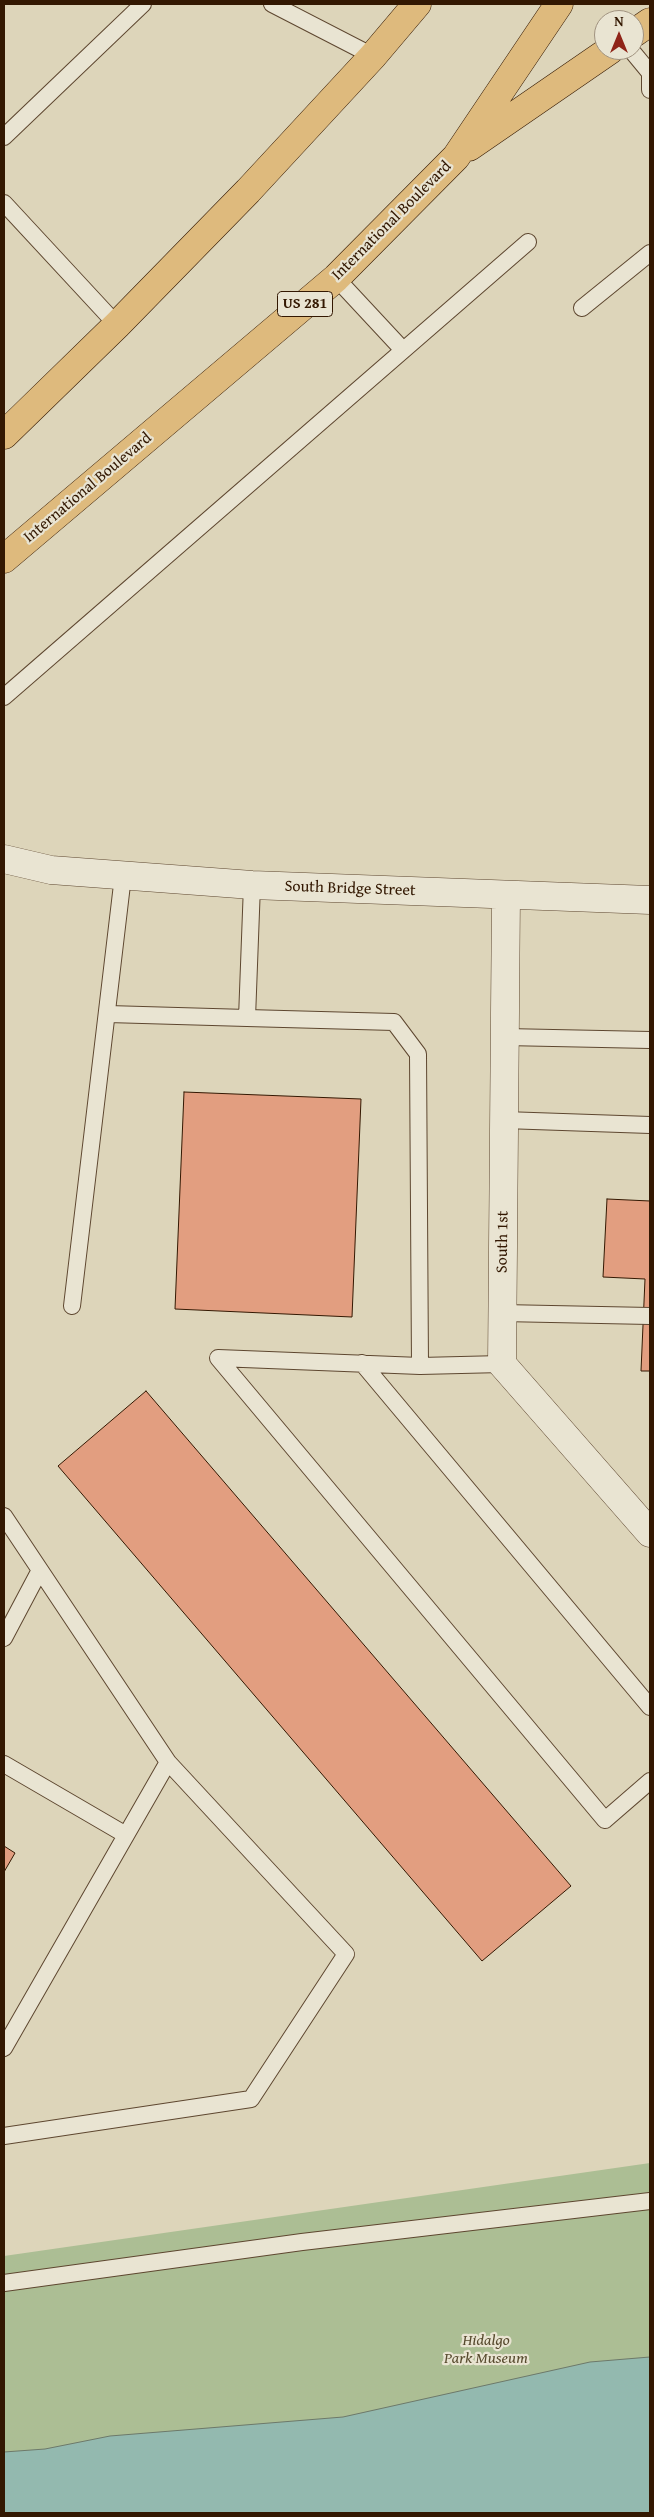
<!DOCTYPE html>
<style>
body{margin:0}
#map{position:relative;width:654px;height:2517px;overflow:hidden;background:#ddd5ba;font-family:"Gentium Book Plus",serif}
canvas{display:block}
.frame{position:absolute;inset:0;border:5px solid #331802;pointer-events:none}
.north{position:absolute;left:594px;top:10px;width:50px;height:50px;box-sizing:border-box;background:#e9e4d2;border:1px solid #a0927f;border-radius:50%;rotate:0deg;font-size:14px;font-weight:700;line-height:20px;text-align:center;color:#331802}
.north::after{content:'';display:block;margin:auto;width:18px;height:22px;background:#8f2418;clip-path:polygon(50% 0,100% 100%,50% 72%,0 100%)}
</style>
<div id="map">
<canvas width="654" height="2517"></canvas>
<div class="frame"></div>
<div class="north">N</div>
</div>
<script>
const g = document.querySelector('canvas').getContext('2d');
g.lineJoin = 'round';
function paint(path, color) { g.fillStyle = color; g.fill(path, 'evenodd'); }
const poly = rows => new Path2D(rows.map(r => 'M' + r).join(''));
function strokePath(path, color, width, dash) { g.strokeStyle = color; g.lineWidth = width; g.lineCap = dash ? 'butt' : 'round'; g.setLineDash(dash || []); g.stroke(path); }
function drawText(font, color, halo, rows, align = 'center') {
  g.font = font + ' "Gentium Book Plus",serif'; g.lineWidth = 4.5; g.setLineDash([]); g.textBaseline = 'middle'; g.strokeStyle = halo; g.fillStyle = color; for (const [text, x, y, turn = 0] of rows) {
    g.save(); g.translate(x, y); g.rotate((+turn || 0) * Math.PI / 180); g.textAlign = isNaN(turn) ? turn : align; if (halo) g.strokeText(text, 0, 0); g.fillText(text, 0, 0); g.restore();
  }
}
const green = poly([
 [650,2163,650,2513,4,2513,4,2256]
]);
const water = poly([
 [650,2357,650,2513,4,2513,4,2452,45,2449,110,2436,343,2417,590,2362,650,2357]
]);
const building = poly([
 [184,1092,361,1099,352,1317,175,1309,184,1092],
 [607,1199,650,1201,650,1371,641,1371,645,1279,603,1277,607,1199],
 [146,1391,571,1886,482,1961,58,1466,146,1391],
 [4,1846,15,1853,4,1872,4,1846]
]);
const service = poly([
 [272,4,373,56],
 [631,50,650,73],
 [650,72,650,90],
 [4,137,143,4],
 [4,203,117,325],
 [336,278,403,350],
 [582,308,650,253],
 [4,697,528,242],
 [252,885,247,1018,394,1022,418,1054,420,1366,502,1364],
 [108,1014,247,1018],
 [505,1037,650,1040],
 [504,1120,650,1125],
 [72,1306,123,876],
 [502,1313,650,1316],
 [362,1363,650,1707],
 [420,1366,218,1358,605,1820,650,1781],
 [4,1516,168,1762,346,1954,251,2099,4,2136],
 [4,1638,40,1570],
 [4,1764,126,1835],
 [4,2048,168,1762],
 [4,2283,302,2242,650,2201]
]);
const minor = poly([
 [4,859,51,870,252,885,650,900],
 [506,895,502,1364,650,1533]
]);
const primary = poly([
 [634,33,650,22],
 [469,147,610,50],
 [4,435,117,325,248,191,373,56,417,4],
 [4,559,336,278,456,157,559,4]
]);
const shields = [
 [305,304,55]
];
const shieldNames = [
 ["US 281",305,304]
];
const streetNames = [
 ["International Boulevard",392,221,-45],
 ["International Boulevard",88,488,-40],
 ["South Bridge Street",350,889,2],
 ["South 1st",503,1242,-89]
];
const parkNames = [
 ["Hidalgo",486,2341],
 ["Park Museum",486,2359]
];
paint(green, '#acbe94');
paint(water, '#93b9af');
strokePath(water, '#6d796a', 1);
paint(building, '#e29e80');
strokePath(building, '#331802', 1);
strokePath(service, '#5e4730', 18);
strokePath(minor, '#5e4730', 29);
strokePath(primary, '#331802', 29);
strokePath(service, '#e9e4d2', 16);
strokePath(minor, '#e9e4d2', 28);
strokePath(primary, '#deba7d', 28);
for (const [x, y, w] of shields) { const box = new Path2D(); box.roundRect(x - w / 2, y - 12.5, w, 25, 4); g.fillStyle = '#e9e4d2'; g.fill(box); strokePath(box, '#331802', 1); }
drawText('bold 15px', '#331802', null, shieldNames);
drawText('16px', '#331802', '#e9e4d2', streetNames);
drawText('italic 16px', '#574a2e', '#e9e4d2', parkNames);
</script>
